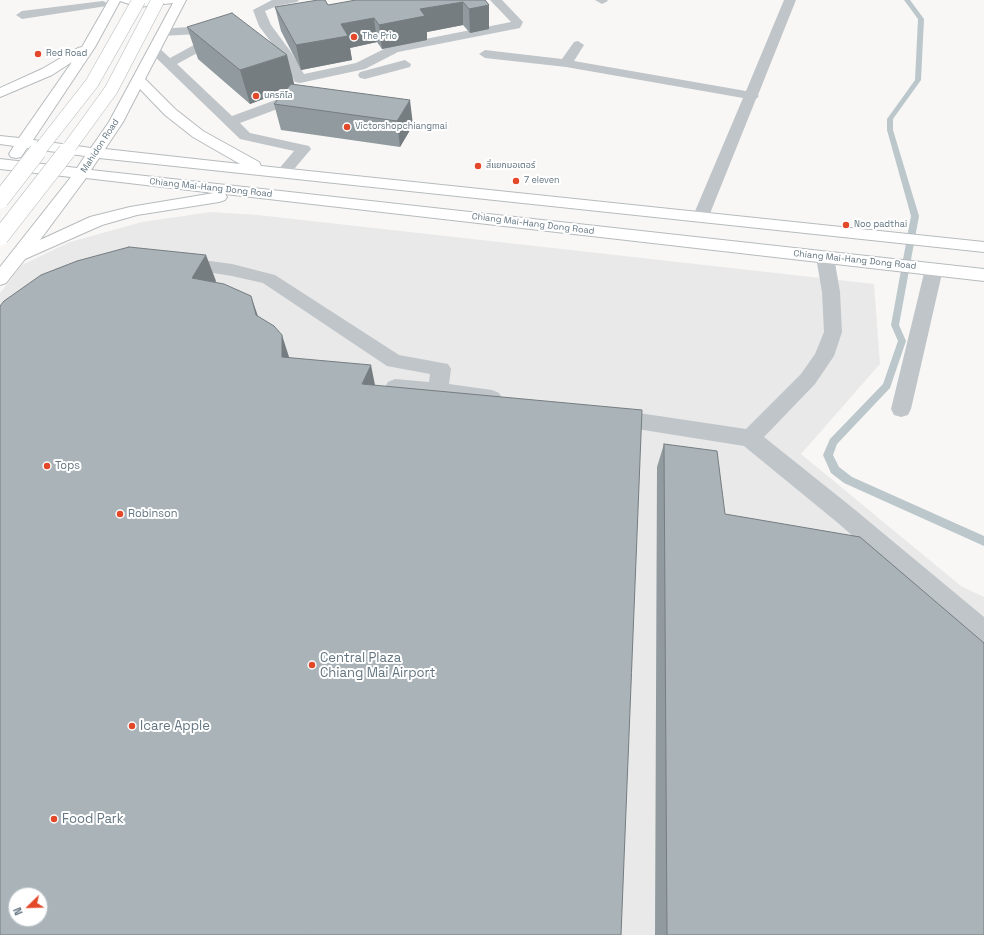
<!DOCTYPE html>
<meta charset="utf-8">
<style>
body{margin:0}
#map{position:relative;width:984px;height:935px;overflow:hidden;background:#f8f7f5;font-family:"Space Grotesk",sans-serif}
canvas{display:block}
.north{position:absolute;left:8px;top:887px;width:40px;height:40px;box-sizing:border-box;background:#fff;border:1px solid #c0c8cc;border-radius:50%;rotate:247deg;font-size:11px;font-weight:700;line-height:16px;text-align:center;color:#627580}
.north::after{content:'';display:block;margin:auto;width:14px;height:18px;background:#e34829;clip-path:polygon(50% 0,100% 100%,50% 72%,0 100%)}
</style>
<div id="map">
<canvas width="984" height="935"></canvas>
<div class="north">N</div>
</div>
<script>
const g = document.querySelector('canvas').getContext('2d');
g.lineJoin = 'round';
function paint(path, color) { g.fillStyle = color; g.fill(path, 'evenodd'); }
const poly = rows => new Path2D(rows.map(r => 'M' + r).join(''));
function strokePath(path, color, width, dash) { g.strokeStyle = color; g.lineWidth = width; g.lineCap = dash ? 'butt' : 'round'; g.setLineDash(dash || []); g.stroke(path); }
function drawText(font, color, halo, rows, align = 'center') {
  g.font = font + ' "Space Grotesk","Noto Sans Thai",sans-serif'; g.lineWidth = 4; g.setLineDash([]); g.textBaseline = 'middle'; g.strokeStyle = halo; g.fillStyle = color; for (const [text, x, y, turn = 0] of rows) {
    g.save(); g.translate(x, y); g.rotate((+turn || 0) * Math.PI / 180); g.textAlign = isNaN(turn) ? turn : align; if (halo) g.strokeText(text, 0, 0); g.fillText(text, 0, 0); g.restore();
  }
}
const built = poly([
 [211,212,258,215,874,284,880,364,801,454,961,586,984,597,984,935,0,935,0,293,22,265,70,242,142,222],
 [16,895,40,895,40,919,16,919]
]);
const stream = poly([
 [904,0,910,0,924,19,921,80,893,119,893,130,919,216,899,325,906,341,890,388,837,444,833,455,839,467,852,477,984,536,984,546,844,483,831,473,823,455,830,439,883,384,898,341,891,325,911,216,887,130,887,119,915,80,918,19,904,0]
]);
const minor = poly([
 [299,0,297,2,277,6,265,11,271,25,291,52,304,74,356,63,390,46,511,22,490,0,502,0,523,22,520,28,398,52,365,69,300,83,295,82,279,53,259,26,253,10,272,0,299,0],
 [595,0,607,0,608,1,602,4,595,0],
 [784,0,796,0,758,95,759,96,756,99,709,216,707,220,701,221,695,220,693,216,743,98,566,67,485,58,479,54,485,50,562,59,574,42,578,41,584,45,574,61,746,91,784,0],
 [103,1,109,4,107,6,22,19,16,15,22,11,103,1],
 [218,25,224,29,222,32,227,35,225,38,177,64,232,116,297,92,307,92,309,95,307,98,240,123,250,133,309,146,311,149,290,174,280,174,277,171,294,151,240,139,148,50,150,47,158,47,170,58,216,33,163,36,157,32,159,29,218,25],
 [405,60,411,64,410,67,365,79,360,78,358,75,360,72,405,60],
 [825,251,831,253,834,257,840,292,842,332,834,356,815,384,764,437,854,509,984,617,984,644,975,641,953,624,838,523,744,446,612,425,605,423,602,417,605,411,612,409,746,429,801,374,815,354,824,332,822,292,816,257,819,253,825,251],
 [181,257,232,264,275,275,399,355,448,364,451,369,449,384,492,390,499,393,502,398,499,403,492,406,438,398,404,395,399,411,392,413,385,411,382,405,385,387,388,382,395,379,429,382,430,374,387,366,263,283,232,276,175,267,172,263,175,259,181,257],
 [934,263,940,265,943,269,911,409,908,415,901,417,894,415,891,409,925,269,928,265,934,263]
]);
const major = poly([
 [109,0,186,0,145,79,175,109,203,131,259,162,261,166,984,242,984,252,99,158,91,170,984,269,984,281,225,194,227,197,225,200,219,202,137,215,102,225,25,259,6,283,0,285,0,267,71,177,0,169,0,159,77,168,85,156,27,148,21,157,16,158,11,157,9,154,14,146,0,144,0,136,19,138,72,62,52,75,0,97,0,88,42,69,78,48,82,47,109,0],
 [120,1,138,7,173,3,109,122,91,148,33,140,95,47,120,1],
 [140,89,165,115,193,137,240,164,105,149,123,122,140,89],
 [86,178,214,193,130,207,90,217,40,240,86,178]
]);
const majorBridgeFar1 = poly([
 [38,152,92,83,139,0],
 [66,152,111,90,158,0]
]);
const majorBridge = poly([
 [0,200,38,151],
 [0,237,67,151]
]);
const wall = poly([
 [485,0,489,5,489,29,470,33,463,25,427,32,427,40,382,49,377,42,350,48,352,60,301,70,281,31,275,7,328,5],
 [187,27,294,85,413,125,400,147,281,130,274,104,285,91,250,104,198,59],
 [664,444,725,514,984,935,655,935,657,467]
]);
const shadedWall = poly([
 [463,2,463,25,427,32,427,40,382,49,379,25,420,9],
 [489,5,489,29,470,33,469,9],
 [374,18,377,42,350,48,352,60,301,70,296,45,341,24],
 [287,55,295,87,250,104,240,70],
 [410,100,413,125,400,147,397,121],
 [206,255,216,281,204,303,192,278],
 [251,296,260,322,256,315],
 [282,335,290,360,282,357],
 [371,365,376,390,362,384]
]);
const building = poly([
 [318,0,325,0,328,5,356,0,485,0,489,5,469,9,463,2,420,9,425,16,379,25,374,18,341,24,348,36,296,45,275,7,318,0],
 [232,13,287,55,240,70,187,27,232,13],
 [291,84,410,100,397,121,274,104,291,84],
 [129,247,206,255,192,278,224,284,251,296,256,315,274,326,282,335,282,357,371,365,362,384,642,410,621,935,0,935,0,306,4,301,41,275,77,261,129,247],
 [16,895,40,895,40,919,16,919,16,895],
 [664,444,717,451,725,514,860,537,984,643,984,935,667,935,664,444]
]);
const markers = [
 [354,37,4,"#e34829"],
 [38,54,4,"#e34829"],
 [256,96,4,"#e34829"],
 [347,127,4,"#e34829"],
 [478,166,4,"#e34829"],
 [516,181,4,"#e34829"],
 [846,225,4,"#e34829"],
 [47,466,4,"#e34829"],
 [120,514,4,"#e34829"],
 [312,665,4,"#e34829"],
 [132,726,4,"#e34829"],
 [54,819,4,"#e34829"]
];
const farPoinames = [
 ["The Prio",362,37],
 ["Red Road",46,54],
 ["นครกิโล",264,96],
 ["Victorshopchiangmai",355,127],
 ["สี่แยกมอเตอร์",486,166],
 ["7 eleven",524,181],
 ["Noo padthai",854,225]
];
const farStreetnames = [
 ["Mahidon Road",100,146,-57],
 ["Chiang Mai-Hang Dong Road",211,188,6],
 ["Chiang Mai-Hang Dong Road",533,224,7],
 ["Chiang Mai-Hang Dong Road",855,260,6]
];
const poiNames = [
 ["Tops",55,466],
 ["Robinson",128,514]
];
const nearPoinames = [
 ["Central Plaza",320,658],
 ["Chiang Mai Airport",320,673],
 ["Icare Apple",140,726],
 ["Food Park",62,819]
];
paint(built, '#e8e9e8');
paint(stream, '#bbc7cb');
strokePath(major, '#b6bbbe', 2);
paint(minor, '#c0c5c9');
paint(major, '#fff');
strokePath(majorBridgeFar1, '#b6bbbe', 14, []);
strokePath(majorBridge, '#b6bbbe', 18, []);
strokePath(majorBridgeFar1, '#fff', 13);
strokePath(majorBridge, '#fff', 17);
paint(wall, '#919a9e');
paint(shadedWall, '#767d81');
paint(building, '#a9b3b8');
strokePath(building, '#767d81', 1);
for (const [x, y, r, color] of markers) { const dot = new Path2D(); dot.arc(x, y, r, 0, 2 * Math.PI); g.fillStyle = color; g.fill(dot); strokePath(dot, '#fff', 1.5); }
drawText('9px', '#627580', '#fff', farPoinames, 'left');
drawText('9px', '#627580', '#fff', farStreetnames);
drawText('11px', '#627580', '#fff', poiNames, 'left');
drawText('13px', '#627580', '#fff', nearPoinames, 'left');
</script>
